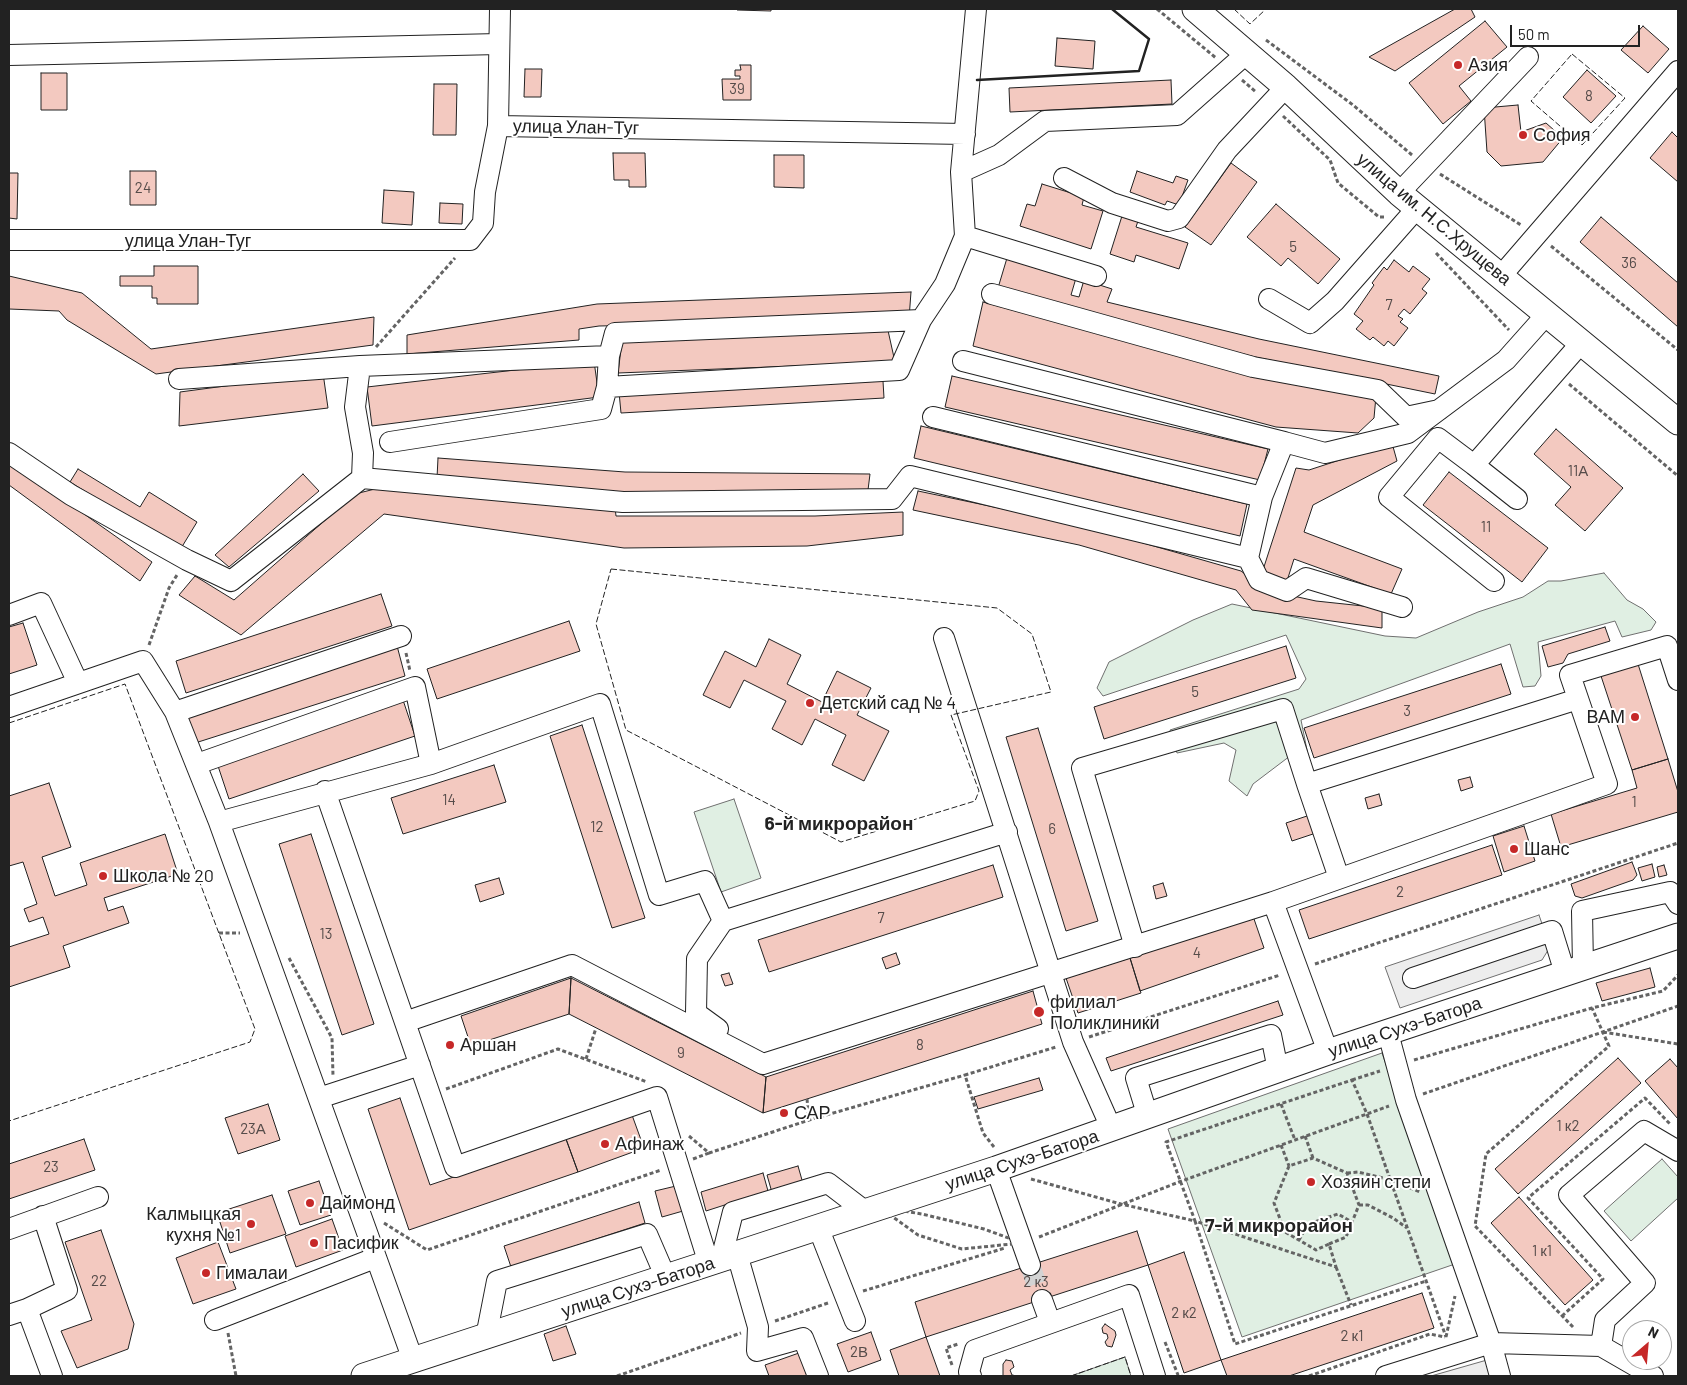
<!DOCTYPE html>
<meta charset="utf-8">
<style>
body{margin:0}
#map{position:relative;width:1687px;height:1385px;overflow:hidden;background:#fff;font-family:Barlow,sans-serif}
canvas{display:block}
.frame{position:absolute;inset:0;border:10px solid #222;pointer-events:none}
.north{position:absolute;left:1622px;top:1320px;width:50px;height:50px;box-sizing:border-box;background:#fff;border:1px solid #a7a7a7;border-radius:50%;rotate:27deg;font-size:14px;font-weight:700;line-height:20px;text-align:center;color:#222}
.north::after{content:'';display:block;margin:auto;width:18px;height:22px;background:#c62828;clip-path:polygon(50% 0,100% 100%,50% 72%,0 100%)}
.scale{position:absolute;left:1510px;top:25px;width:130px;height:22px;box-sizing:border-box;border:2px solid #222;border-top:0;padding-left:6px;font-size:15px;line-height:18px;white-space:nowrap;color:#222;-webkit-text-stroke:4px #fff;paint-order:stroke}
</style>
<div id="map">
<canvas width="1687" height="1385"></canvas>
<div class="frame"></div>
<div class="north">N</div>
<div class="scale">50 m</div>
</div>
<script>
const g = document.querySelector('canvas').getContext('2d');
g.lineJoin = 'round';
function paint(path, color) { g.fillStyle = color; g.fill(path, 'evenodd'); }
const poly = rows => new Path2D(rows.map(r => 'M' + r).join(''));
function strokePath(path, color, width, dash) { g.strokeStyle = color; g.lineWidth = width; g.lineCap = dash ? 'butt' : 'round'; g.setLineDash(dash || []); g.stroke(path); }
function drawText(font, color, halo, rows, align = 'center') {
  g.font = font + ' Barlow,sans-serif'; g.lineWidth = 4; g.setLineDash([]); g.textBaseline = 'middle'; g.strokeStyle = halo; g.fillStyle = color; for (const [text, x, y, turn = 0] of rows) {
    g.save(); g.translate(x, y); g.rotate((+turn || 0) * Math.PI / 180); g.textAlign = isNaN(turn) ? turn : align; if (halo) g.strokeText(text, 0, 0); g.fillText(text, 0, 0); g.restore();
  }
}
const green = poly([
 [1604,573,1627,600,1643,609,1656,622,1651,630,1622,637,1615,621,1538,642,1541,676,1535,686,1523,687,1510,644,1301,720,1308,755,1290,756,1253,784,1247,796,1229,781,1236,750,1224,743,1177,753,1170,730,1299,689,1306,679,1286,635,1103,696,1097,688,1109,662,1193,620,1232,604,1385,636,1416,638,1478,612,1523,597,1548,581,1561,581,1604,573],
 [734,799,761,878,721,892,694,812,734,799],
 [1382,1053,1455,1264,1242,1337,1168,1129,1382,1053],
 [1662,1159,1678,1177,1678,1198,1631,1241,1604,1211,1662,1159],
 [1125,1357,1131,1376,1071,1376,1125,1357]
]);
const parking = poly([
 [1539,915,1550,947,1542,960,1400,1008,1385,967,1539,915],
 [1487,1360,1491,1376,1431,1376,1487,1360]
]);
const building = poly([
 [737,9,771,9,771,11,737,10,737,9],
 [1455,9,1471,9,1475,17,1395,71,1369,57,1455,9],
 [1485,21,1507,47,1459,86,1471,101,1443,124,1409,83,1485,21],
 [1643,26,1669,49,1648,73,1621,50,1643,26],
 [1057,38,1095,41,1093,69,1055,66,1057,38],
 [740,65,751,65,751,100,723,100,722,79,740,79,740,76,735,76,735,70,741,70,740,65],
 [525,69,542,69,541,97,524,97,525,69],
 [1587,70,1616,96,1591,123,1563,97,1587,70],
 [41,73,67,73,67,110,41,110,41,73],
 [1171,80,1172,104,1010,112,1009,88,1171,80],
 [434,84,457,84,456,135,433,135,434,84],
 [1518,105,1521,132,1546,123,1563,138,1543,162,1501,166,1487,152,1484,108,1518,105],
 [1672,132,1678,138,1678,182,1650,158,1672,132],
 [613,153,645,153,646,187,629,187,629,180,614,180,613,153],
 [774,155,804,155,804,188,774,187,774,155],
 [1231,163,1257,182,1211,245,1185,227,1231,163],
 [130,171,156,171,156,205,130,205,130,171],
 [1137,171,1173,183,1176,176,1188,180,1179,205,1167,201,1165,205,1130,192,1137,171],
 [9,173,18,173,17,219,9,218,9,173],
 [1042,184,1084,197,1082,205,1103,211,1091,249,1020,226,1027,204,1035,206,1042,184],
 [384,190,414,192,412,225,382,223,384,190],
 [440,203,463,204,462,224,439,223,440,203],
 [1276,204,1340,259,1318,284,1288,258,1281,266,1247,237,1276,204],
 [1122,216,1138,221,1136,227,1188,243,1179,269,1136,255,1134,262,1110,254,1122,216],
 [1601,217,1678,283,1678,327,1580,242,1601,217],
 [1007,258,1076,278,1071,295,1079,297,1084,280,1112,289,1107,302,1259,339,1439,376,1435,394,1255,357,1103,319,998,288,1007,258],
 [1394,260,1409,272,1413,266,1430,279,1422,289,1427,293,1410,314,1404,309,1398,316,1403,319,1400,322,1408,328,1394,346,1388,341,1384,346,1373,337,1370,340,1356,329,1363,321,1354,314,1374,285,1372,283,1384,267,1387,270,1394,260],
 [154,266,198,266,198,304,157,304,157,298,152,298,152,286,120,286,120,276,154,276,154,266],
 [9,276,82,293,151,349,374,317,373,345,156,374,67,320,59,311,9,309,9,276],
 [911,292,909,319,599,326,579,329,579,340,407,354,407,335,597,304,911,292],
 [983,302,1283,382,1376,396,1374,418,1358,433,1276,427,973,346,983,302],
 [887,326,895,362,618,373,622,341,887,326],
 [594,361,599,397,372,426,367,387,594,361],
 [323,373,328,408,179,426,180,392,323,373],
 [952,376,1268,449,1260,480,945,407,952,376],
 [883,381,884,398,621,413,619,392,883,381],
 [921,426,1247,504,1240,536,914,458,921,426],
 [1556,429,1623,488,1585,531,1555,505,1571,487,1534,454,1556,429],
 [1392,443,1397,461,1313,505,1304,532,1402,569,1391,594,1294,559,1286,584,1261,576,1296,468,1309,470,1392,443],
 [438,458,625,472,870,474,868,490,623,493,437,478,438,458],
 [9,461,152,562,140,581,9,485,9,461],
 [78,469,140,507,149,492,197,522,180,550,70,482,78,469],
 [1449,472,1548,548,1522,582,1423,505,1449,472],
 [303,474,319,491,229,567,215,555,303,474],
 [379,488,615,507,616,516,815,516,903,512,903,535,807,546,624,548,384,514,241,635,179,595,195,576,234,600,355,494,379,488],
 [918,491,1084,526,1241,571,1266,590,1316,601,1382,608,1382,628,1252,610,1236,590,1079,545,913,510,918,491],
 [381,594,392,626,186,693,176,661,381,594],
 [569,621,580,651,437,699,427,669,569,621],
 [23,623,37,665,9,674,9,627,23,623],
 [1605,627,1610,641,1568,654,1563,663,1548,667,1542,646,1605,627],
 [769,639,801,655,787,684,822,702,837,671,871,688,857,715,889,731,864,781,832,765,846,735,815,719,802,745,772,729,786,701,744,680,730,708,703,695,725,651,756,667,769,639],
 [396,642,405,676,192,744,184,713,396,642],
 [1286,646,1296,678,1104,739,1094,707,1286,646],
 [1501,664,1511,694,1314,758,1304,728,1501,664],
 [1638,664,1668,759,1632,770,1601,676,1638,664],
 [403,700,415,736,229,799,217,763,403,700],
 [582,725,645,918,612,928,550,736,582,725],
 [1038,728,1098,921,1066,931,1006,737,1038,728],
 [1668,759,1678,792,1678,812,1561,847,1551,814,1637,788,1632,770,1668,759],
 [494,765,506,802,403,834,391,798,494,765],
 [1470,777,1473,787,1461,791,1458,780,1470,777],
 [49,783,71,847,42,857,55,896,87,885,80,863,165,834,178,874,104,898,108,911,123,906,129,923,63,946,70,967,9,987,9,947,49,934,43,917,29,922,24,909,37,904,23,862,9,866,9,796,49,783],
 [1379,794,1382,805,1368,809,1365,798,1379,794],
 [1310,815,1316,833,1292,841,1286,823,1310,815],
 [1524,826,1535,861,1504,872,1493,836,1524,826],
 [311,834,374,1024,342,1035,279,844,311,834],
 [1492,845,1502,875,1309,939,1299,910,1492,845],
 [1632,862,1637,875,1633,880,1582,898,1575,896,1571,884,1632,862],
 [1652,864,1655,877,1642,881,1638,868,1652,864],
 [993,865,1003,897,769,972,758,940,993,865],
 [1664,865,1667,875,1659,877,1657,867,1664,865],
 [499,878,504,894,480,902,475,885,499,878],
 [1163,883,1167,896,1156,899,1153,886,1163,883],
 [1253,916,1264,948,1140,991,1130,958,1253,916],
 [896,953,900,964,886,969,882,958,896,953],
 [1130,958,1141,993,1078,1013,1066,978,1130,958],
 [1650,968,1655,987,1602,1001,1596,983,1650,968],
 [729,973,733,984,725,986,721,975,729,973],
 [571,978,569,1014,471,1046,461,1016,571,978],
 [571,978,766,1077,763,1113,569,1014,571,978],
 [1033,991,1042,1024,763,1113,766,1077,1033,991],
 [1278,1001,1283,1015,1111,1071,1106,1058,1278,1001],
 [1618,1058,1641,1083,1518,1194,1495,1169,1618,1058],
 [1670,1059,1678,1068,1678,1119,1645,1081,1670,1059],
 [1039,1078,1043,1090,978,1109,974,1097,1039,1078],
 [400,1098,430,1185,566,1139,578,1172,409,1230,368,1109,400,1098],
 [268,1104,280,1140,238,1154,225,1118,268,1104],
 [632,1115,644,1148,578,1172,566,1139,632,1115],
 [84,1139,95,1170,9,1199,9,1164,84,1139],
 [798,1166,804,1187,773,1196,767,1175,798,1166],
 [763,1173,768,1191,706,1211,701,1192,763,1173],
 [319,1181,331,1215,300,1225,288,1191,319,1181],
 [676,1186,683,1211,662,1217,655,1191,676,1186],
 [272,1195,286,1234,230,1253,217,1213,272,1195],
 [1519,1197,1593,1280,1565,1305,1491,1223,1519,1197],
 [639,1202,645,1223,511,1267,504,1246,639,1202],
 [332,1219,343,1250,296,1267,285,1236,332,1219],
 [101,1230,134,1324,128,1349,77,1368,61,1331,92,1320,65,1242,101,1230],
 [1137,1231,1148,1265,926,1337,915,1302,1137,1231],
 [218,1242,236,1289,193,1304,176,1258,218,1242],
 [1184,1252,1221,1360,1184,1373,1148,1265,1184,1252],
 [1422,1293,1434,1328,1289,1376,1227,1376,1221,1360,1422,1293],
 [1105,1324,1115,1331,1116,1335,1112,1347,1107,1346,1105,1342,1108,1338,1107,1334,1103,1333,1102,1328,1105,1324],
 [566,1326,576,1354,553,1361,544,1334,566,1326],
 [871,1332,881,1360,848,1372,837,1344,871,1332],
 [926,1337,940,1376,899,1376,890,1350,926,1337],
 [799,1353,807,1376,769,1376,765,1365,799,1353],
 [1006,1360,1012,1361,1014,1367,1010,1370,1012,1375,1017,1376,1003,1376,1003,1364,1006,1360]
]);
const minorTunnel = poly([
 [1030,1265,1042,1300]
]);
const path = poly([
 [1157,9,1216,58],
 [1266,40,1353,105,1412,155],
 [1242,80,1256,92],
 [1283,116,1330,160,1338,183,1379,217,1384,217],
 [1440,174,1521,225],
 [1551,246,1678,350],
 [1436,253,1509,330],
 [376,347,455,258],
 [1569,384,1678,476],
 [149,645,169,588,177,575],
 [406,653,410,671],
 [219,933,240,933],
 [289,958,332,1038,333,1076],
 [1315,964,1678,843],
 [1603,1032,1678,1044],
 [1089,1037,1280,975],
 [586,1059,596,1028],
 [1414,1060,1592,1008,1663,991,1678,975],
 [1352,1080,1380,1071],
 [446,1089,558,1049,647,1082],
 [1423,1094,1678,1006],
 [807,1099,809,1120,965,1075],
 [1281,1104,1295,1140],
 [689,1136,709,1153,809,1120],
 [1305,1136,1313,1158],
 [1281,1145,1289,1166],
 [994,1147,983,1133,965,1075,1056,1047],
 [693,1159,709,1153],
 [1347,1173,1358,1172,1391,1180,1420,1192],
 [1031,1179,1121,1204,1195,1221,1235,1344,1426,1281],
 [1359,1205,1368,1205,1393,1218,1407,1228],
 [879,1207,922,1214,984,1229,1022,1243,962,1249,918,1235,879,1207],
 [384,1223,427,1250,661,1170],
 [1039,1237,1179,1182,1389,1106],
 [1299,1240,1308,1224,1338,1214,1352,1222],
 [1329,1244,1346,1237,1359,1205,1347,1173,1313,1158,1289,1166,1274,1203,1285,1232,1316,1250,1329,1244,1336,1267,1195,1221,1166,1142,1352,1080,1367,1114,1446,1337],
 [1336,1267,1351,1305],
 [863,1291,1005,1248],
 [1562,1316,1603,1279,1528,1198,1645,1098,1670,1124],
 [775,1321,828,1303],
 [1573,1327,1475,1226,1486,1154,1609,1046,1592,1008],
 [228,1333,236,1376],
 [1446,1337,1455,1296],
 [1165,1342,1178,1375,1182,1376],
 [952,1365,946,1348,958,1344],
 [617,1376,741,1333],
 [1309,1376,1430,1334,1445,1337]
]);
const minor = poly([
 [9,55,499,44],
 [498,126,965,134],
 [961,172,999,155,1045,121,1177,115,1247,53],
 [1064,178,1112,203,1168,221,1179,218,1227,150,1286,87],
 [1399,193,1528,57],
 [965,236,1096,276],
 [9,240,470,240,483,223,485,192,498,126,500,9],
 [1501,276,1678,71],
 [992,294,1253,367,1378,390,1406,417,1439,410],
 [1269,299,1310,323,1335,301,1417,208],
 [963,361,1284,442],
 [179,379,360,366,609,356,615,333,921,320,945,284,965,236,961,172,976,9],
 [607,387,899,370,921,320],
 [390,442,601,409,607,387,609,356],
 [9,453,71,495,187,560,231,581,362,478,363,453,355,407,360,366],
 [1474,465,1438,438,1389,497,1494,581],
 [362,478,623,502,892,499,910,476,1248,558,1262,497,933,417],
 [1262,497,1284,442,1325,453,1408,433,1506,360,1547,314],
 [1517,499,1474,465,1582,342],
 [1248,558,1259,580,1287,591,1306,578,1402,607],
 [9,615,41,603,78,683],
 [944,638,1073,1042,1112,1130],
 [9,707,143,661,175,712,219,822,413,1360],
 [175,712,401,636],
 [197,764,415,687,431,764],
 [1307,784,1339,878],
 [325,791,455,1167,657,1097,709,1264],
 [219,822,431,764,600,704,659,895,705,881,723,921,697,959,696,1013,718,1029],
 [1273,902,1328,1052],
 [723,921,1007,832],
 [1135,947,1082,768,1283,709,1307,784,1578,699],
 [1583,967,1582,911,1670,892,1678,904],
 [1413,978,1552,931,1565,973],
 [405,1022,572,965,763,1064,1273,902,1607,784,1570,675,1667,646,1678,680],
 [1388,1033,1406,1100,1491,1343,1500,1376],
 [319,1098,420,1065],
 [1148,1117,1136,1078,1271,1035,1278,1070],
 [996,1169,1030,1265],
 [818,1227,855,1321],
 [9,1229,98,1197],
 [737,1254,758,1327,757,1351,803,1338,818,1376],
 [721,1260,733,1212,828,1183,866,1212],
 [1042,1300,1050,1322],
 [27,1309,67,1290,43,1216],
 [9,1315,27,1309,52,1376],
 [215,1320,375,1258],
 [486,1337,497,1281,647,1234,666,1278],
 [1601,1346,1605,1320,1645,1283,1569,1195,1644,1131,1678,1151],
 [971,1376,969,1372,975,1350,1129,1295,1155,1376],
 [1386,1376,1491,1343,1601,1346,1653,1376]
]);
const major = poly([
 [1195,9,1286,87,1399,193,1678,422],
 [364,1376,996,1169,1328,1052,1678,936]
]);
const fence = poly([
 [1234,9,1250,24,1266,9],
 [1572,54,1625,98,1582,145,1531,101,1572,54],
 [611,569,997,608,1032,634,1051,692,951,715,979,791,975,801,841,842,626,730,596,624,611,569],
 [9,723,125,684,255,1029,250,1042,9,1121],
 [1071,1376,1125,1357,1131,1376]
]);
const wall = poly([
 [977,80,1139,71,1149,39,1112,9]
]);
const markers = [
 [1458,65,5,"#c62828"],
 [1523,135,5,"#c62828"],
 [810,703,5,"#c62828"],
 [1635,717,5,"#c62828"],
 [1514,849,5,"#c62828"],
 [103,876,5,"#c62828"],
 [1039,1012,6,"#c62828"],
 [450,1045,5,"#c62828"],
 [784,1113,5,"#c62828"],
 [605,1144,5,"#c62828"],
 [1311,1182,5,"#c62828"],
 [310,1203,5,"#c62828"],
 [251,1224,5,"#c62828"],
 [314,1243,5,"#c62828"],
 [206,1273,5,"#c62828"]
];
const numberNames = [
 ["39",737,89],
 ["8",1589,96],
 ["24",143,188],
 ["5",1293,247],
 ["36",1629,263],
 ["7",1389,305],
 ["11А",1578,471],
 ["11",1486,527],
 ["5",1195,692],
 ["3",1407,711],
 ["14",449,800],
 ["1",1634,802],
 ["12",597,827],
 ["6",1052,829],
 ["2",1400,892],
 ["7",881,918],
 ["13",326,934],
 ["4",1197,953],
 ["8",920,1045],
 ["9",681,1053],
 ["1 к2",1568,1126],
 ["23А",253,1129],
 ["23",51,1167],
 ["1 к1",1542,1251],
 ["22",99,1281],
 ["2 к3",1036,1282],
 ["2 к2",1184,1313],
 ["2 к1",1352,1336],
 ["2В",859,1352]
];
const poiNames = [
 ["Азия",1468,65],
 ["София",1533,135],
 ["Детский сад № 4",820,703],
 ["ВАМ",1625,717,"right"],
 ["Шанс",1524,849],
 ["Школа № 20",113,876],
 ["филиал",1050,1002],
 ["Поликлиники",1050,1023],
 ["Аршан",460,1045],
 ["САР",794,1113],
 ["Афинаж",615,1144],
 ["Хозяин степи",1321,1182],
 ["Даймонд",320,1203],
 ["Калмыцкая",241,1214,"right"],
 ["кухня №1",241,1235,"right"],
 ["Пасифик",324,1243],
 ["Гималаи",216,1273]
];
const streetNames = [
 ["улица Улан-Туг",576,127,1],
 ["улица им. Н.С.Хрущева",1434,219,40],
 ["улица Улан-Туг",188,241],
 ["улица Сухэ-Батора",1405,1027,-18],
 ["улица Сухэ-Батора",1022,1160,-18],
 ["улица Сухэ-Батора",638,1287,-18]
];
const neighbourhoodNames = [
 ["6-й микрорайон",839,824],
 ["7-й микрорайон",1279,1226]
];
paint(green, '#e0efe3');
strokePath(green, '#6f6f6f', 1);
paint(parking, '#ededed');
strokePath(parking, '#6f6f6f', 1);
paint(building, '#f3c9c0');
strokePath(building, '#222', 1);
strokePath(minorTunnel, '#d3d3d3', 20, [20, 10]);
strokePath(minor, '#222', 22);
strokePath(major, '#222', 27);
strokePath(path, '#646464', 3, [4, 2.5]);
strokePath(minor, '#fff', 20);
strokePath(major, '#fff', 25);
strokePath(fence, '#222', 1, [6, 2.5]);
strokePath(wall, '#222', 2.5);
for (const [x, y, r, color] of markers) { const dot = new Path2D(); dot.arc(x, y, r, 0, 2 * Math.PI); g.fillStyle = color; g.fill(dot); strokePath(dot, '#fff', 2); }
drawText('15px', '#564c4a', null, numberNames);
drawText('18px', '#222', '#fff', poiNames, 'left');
drawText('18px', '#222', '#fff', streetNames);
drawText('bold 19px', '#222', '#fff', neighbourhoodNames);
</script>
